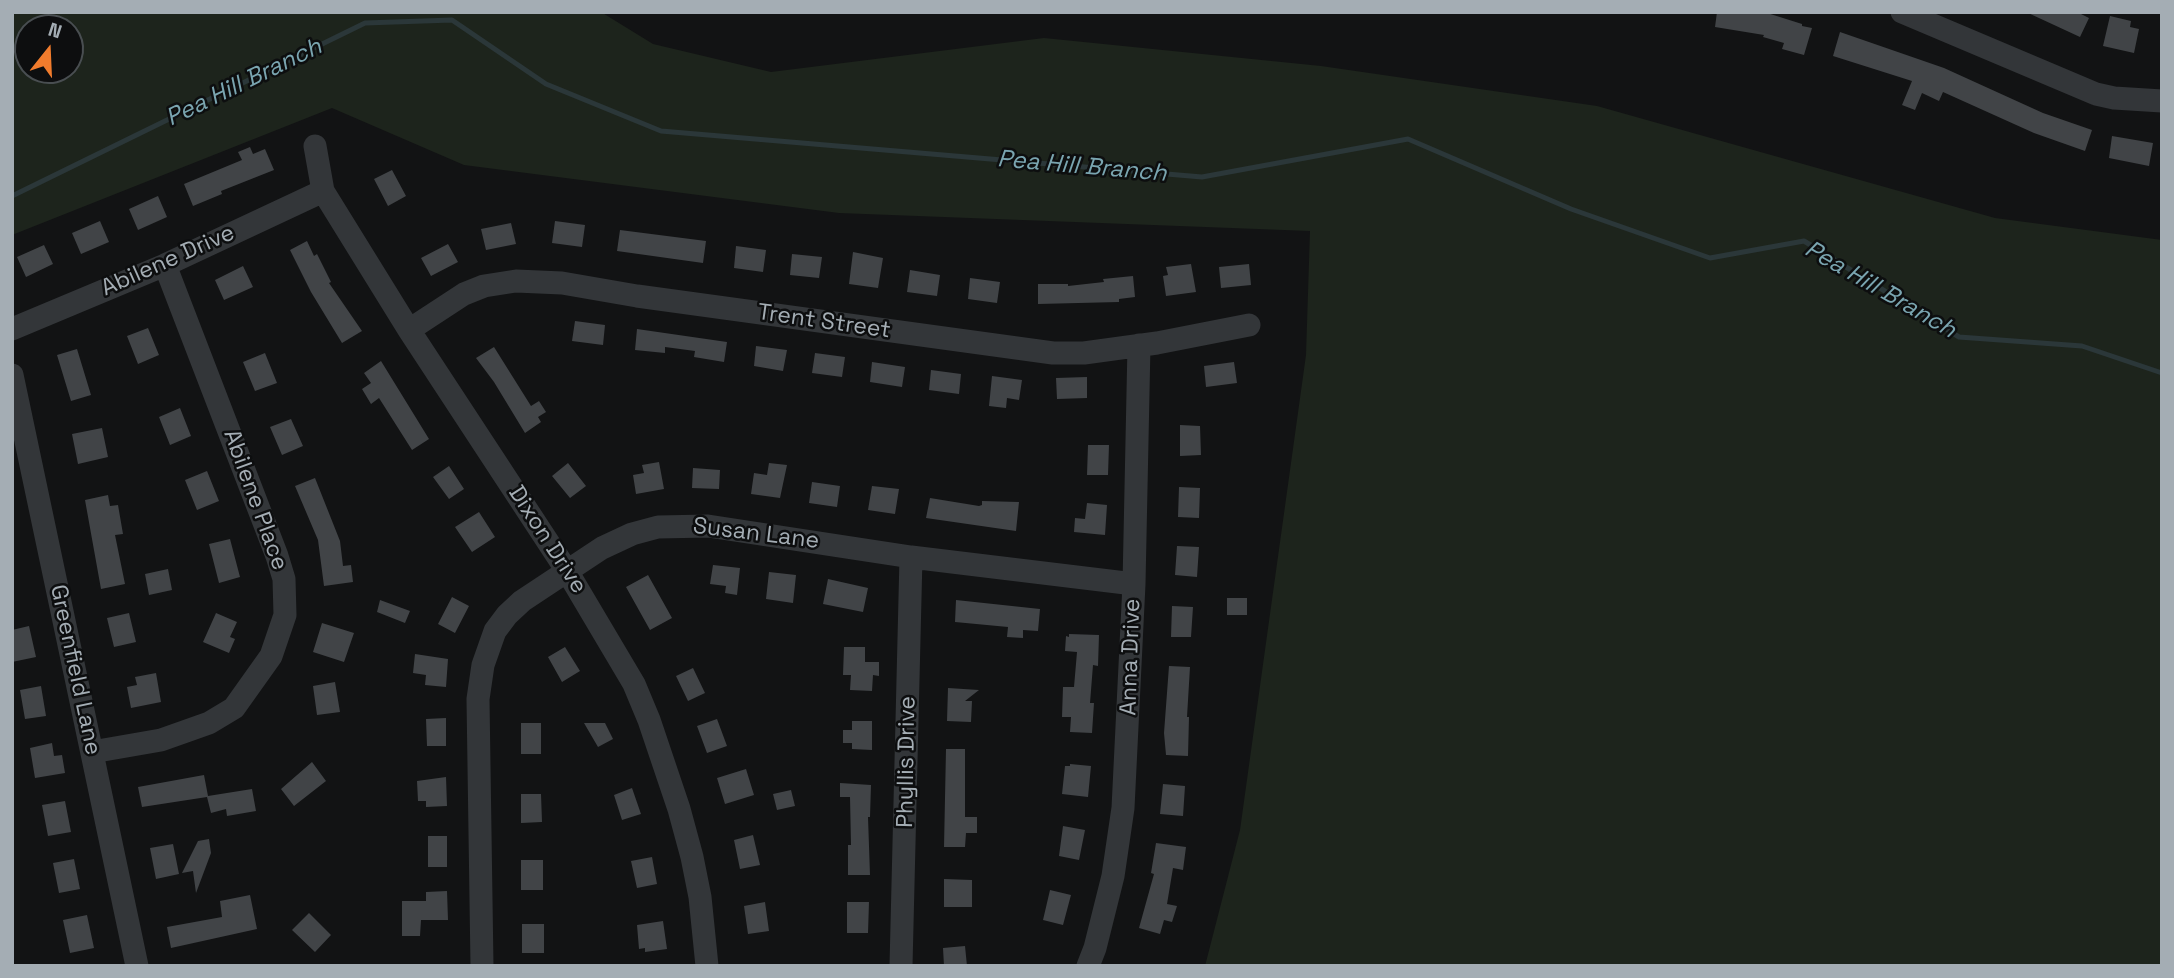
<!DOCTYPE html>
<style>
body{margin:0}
#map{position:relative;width:2174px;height:978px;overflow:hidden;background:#121314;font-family:"Space Grotesk",sans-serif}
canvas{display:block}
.frame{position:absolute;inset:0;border:14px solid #a4adb4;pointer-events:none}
.north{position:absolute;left:14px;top:14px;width:70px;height:70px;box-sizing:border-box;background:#0d0e0f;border:2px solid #494e51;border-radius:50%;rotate:18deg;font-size:19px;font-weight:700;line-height:28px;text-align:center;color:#a4adb4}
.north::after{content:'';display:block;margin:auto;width:24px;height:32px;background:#f17c2d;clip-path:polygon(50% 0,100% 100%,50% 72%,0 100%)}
</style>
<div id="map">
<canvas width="2174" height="978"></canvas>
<div class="frame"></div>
<div class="north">N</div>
</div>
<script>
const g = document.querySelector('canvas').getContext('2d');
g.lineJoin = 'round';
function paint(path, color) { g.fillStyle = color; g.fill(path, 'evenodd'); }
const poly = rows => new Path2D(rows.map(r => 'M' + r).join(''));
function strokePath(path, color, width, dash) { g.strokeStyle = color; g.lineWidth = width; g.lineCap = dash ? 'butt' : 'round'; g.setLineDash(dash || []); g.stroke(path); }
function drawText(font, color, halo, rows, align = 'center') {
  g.font = font + ' "Space Grotesk",sans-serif'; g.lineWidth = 5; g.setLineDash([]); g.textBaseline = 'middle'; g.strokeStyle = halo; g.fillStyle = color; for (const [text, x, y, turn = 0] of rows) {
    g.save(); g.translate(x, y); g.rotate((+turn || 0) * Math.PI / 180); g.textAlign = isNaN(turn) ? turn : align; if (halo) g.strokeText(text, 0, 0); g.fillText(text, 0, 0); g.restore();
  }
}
const green = poly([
 [12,12,601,12,653,44,771,72,1044,38,1321,66,1597,106,1995,218,2162,240,2162,966,1205,966,1240,830,1306,355,1310,231,839,213,464,165,332,108,12,235],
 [28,28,70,28,70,70,28,70]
]);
const stream = poly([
 [12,196,365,23,452,20,546,84,661,131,1202,177,1408,139,1571,209,1710,258,1804,241,1959,337,2082,346,2162,373]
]);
const building = poly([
 [1717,12,1764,12,1802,24,1802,26,1812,28,1804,55,1782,49,1784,43,1763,37,1764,35,1715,27],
 [2026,12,2077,12,2089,18,2080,37],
 [2110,16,2131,21,2130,27,2139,29,2134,53,2103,46],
 [1840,32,1944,68,2043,113,2092,130,2085,151,2034,133,1943,92,1939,101,1922,93,1915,110,1902,105,1912,81,1833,56],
 [2112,136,2153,143,2149,166,2109,158],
 [250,147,253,154,265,149,274,170,221,191,222,194,193,206,184,184,242,160,238,152],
 [392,170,406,196,388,206,374,179],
 [158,196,167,217,138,230,129,209],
 [100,221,109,242,81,254,72,233],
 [555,221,585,225,582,247,552,243],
 [511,223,516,244,486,250,481,229],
 [620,230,706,241,703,263,617,251],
 [307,241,314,256,317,254,331,282,329,283,362,331,342,343,311,292,290,250],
 [448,244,458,262,431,276,421,258],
 [44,245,53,264,26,277,17,257],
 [736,246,766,250,763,272,734,268],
 [853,252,883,258,878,288,849,284],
 [792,254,822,257,819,278,790,275],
 [1191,264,1196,292,1166,296,1163,276,1168,275,1166,267],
 [1249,264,1251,285,1221,288,1219,267],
 [243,266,253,287,224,300,215,280],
 [910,270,940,275,937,296,907,292],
 [1133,276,1135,297,1119,299,1119,302,1038,304,1038,284,1068,284,1068,286,1104,282,1103,279],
 [970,278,1000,282,997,303,968,299],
 [575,321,605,325,603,345,572,341],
 [148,328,159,355,138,364,127,336],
 [637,329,727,342,724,362,694,357,695,351,665,347,665,353,635,350],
 [756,346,787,350,783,371,754,366],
 [494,347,531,406,539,401,546,412,538,417,541,422,525,433,494,382,476,358],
 [77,349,91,395,71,401,57,355],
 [265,353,277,383,255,391,243,362],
 [815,353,845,357,842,377,812,373],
 [381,361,429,439,412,450,379,398,371,404,362,389,371,383,364,373],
 [872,362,905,367,902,387,870,382],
 [1234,362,1237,383,1206,387,1204,366],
 [931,370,961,374,959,394,929,390],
 [992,376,1022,380,1019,400,1007,398,1006,408,989,406],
 [1087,377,1087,398,1057,399,1056,378],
 [180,408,191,436,170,445,159,417],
 [291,419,303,446,282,455,270,427],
 [1180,425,1200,426,1201,455,1180,456],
 [102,428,108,457,78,464,72,434],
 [1088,445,1109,445,1108,475,1087,475],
 [659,462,664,489,636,494,633,475,644,473,642,465],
 [568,463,586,486,570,498,552,476],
 [769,463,787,465,780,498,751,494,754,473,767,475],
 [449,466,464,489,449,499,433,477],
 [693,468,720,470,719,489,692,488],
 [207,471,219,501,197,510,185,480],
 [315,478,340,541,343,566,351,565,353,582,324,586,318,540,295,486],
 [812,482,840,486,837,507,809,503],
 [872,486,899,489,895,514,868,510],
 [1179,487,1200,488,1199,518,1178,517],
 [108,495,110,506,118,505,123,534,115,535,125,584,101,589,85,500],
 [930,498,979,506,982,505,982,501,1019,502,1016,531,926,518],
 [1087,503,1107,505,1105,535,1074,532,1075,518,1085,519],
 [479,512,495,537,472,552,455,527],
 [230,539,240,577,219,583,209,544],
 [1177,546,1199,547,1197,577,1175,575],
 [713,565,740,568,737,595,725,593,726,586,710,584],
 [168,569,172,590,149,595,145,574],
 [769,572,796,575,793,603,766,599],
 [648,575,672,618,650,630,626,587],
 [828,579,868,588,863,612,823,604],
 [452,597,469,606,455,633,438,624],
 [1227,598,1247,598,1247,615,1227,615],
 [380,600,410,611,405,623,377,612],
 [956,600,1040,609,1038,631,1023,630,1023,638,1007,637,1008,627,955,622],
 [1172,606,1193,607,1191,637,1171,637],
 [129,613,136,642,114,647,107,618],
 [216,613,237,622,230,637,235,639,229,653,203,642],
 [322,623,354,633,344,662,313,652],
 [29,626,36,657,12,662,12,630],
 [1069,634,1099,635,1098,666,1093,665,1090,703,1094,703,1092,733,1070,732,1071,717,1062,717,1063,687,1074,687,1077,652,1065,651,1066,636,1069,637],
 [565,647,580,671,562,682,548,657],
 [844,647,865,647,865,662,879,662,879,676,873,675,872,691,850,690,851,675,843,675],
 [415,654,448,659,446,687,425,685,426,675,413,673],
 [1169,666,1190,667,1187,717,1189,717,1188,756,1166,755,1164,733],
 [693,668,705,693,688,701,676,676],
 [156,673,161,702,131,708,127,687,137,685,135,677],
 [335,682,340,712,317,715,313,686],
 [41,686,46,716,25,719,20,690],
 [948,688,979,690,965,701,972,701,971,722,947,721],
 [446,718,446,746,427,746,426,719],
 [717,719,727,746,707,753,697,726],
 [852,721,872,721,872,750,852,749,852,743,843,743,843,730,852,730],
 [521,723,541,723,541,754,521,754],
 [584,723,605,723,613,739,598,747],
 [52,743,54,756,62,755,65,773,35,778,30,748],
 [946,749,965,749,965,817,977,817,977,833,966,833,965,847,944,847],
 [312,762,326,781,294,806,281,789],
 [1070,764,1091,766,1088,797,1062,794,1065,766,1070,766],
 [746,769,754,795,725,804,717,778],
 [204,775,208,796,252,789,256,811,227,816,226,809,211,813,207,797,142,807,138,787],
 [446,777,447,806,426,807,426,801,418,801,417,781],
 [840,783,871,785,870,817,868,817,870,875,848,875,848,845,851,845,850,797,840,797],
 [1163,784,1185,786,1183,816,1160,814],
 [632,788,641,814,622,820,614,795],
 [791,790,795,806,777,810,773,794],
 [521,794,541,794,542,822,521,823],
 [65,801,71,832,48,836,42,805],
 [1063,826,1085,830,1079,860,1059,856],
 [753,835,760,865,740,869,734,840],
 [428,836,447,836,447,867,428,867],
 [209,839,211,853,196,893,193,871,182,873,198,841],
 [1156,843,1186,847,1183,870,1173,868,1167,904,1177,906,1172,922,1164,920,1160,934,1139,928,1154,874,1151,873],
 [173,844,179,874,156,879,150,848],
 [652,857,657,884,637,888,631,861],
 [74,859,80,889,59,893,53,863],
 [521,860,543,860,543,890,521,890],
 [944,879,972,880,972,907,944,907],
 [1050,890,1071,895,1063,925,1043,920],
 [447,891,448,920,421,920,420,936,402,936,402,901,426,901,426,892],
 [250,895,257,929,171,948,167,927,222,917,220,901],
 [765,902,769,931,748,934,744,906],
 [847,902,869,902,868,933,847,933],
 [309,913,331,935,315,952,292,930],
 [87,915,94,948,70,953,63,920],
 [663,921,667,949,645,952,645,948,639,949,637,925],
 [522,924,544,924,544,953,522,953],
 [965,946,967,966,944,966,943,948]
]);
const minor = poly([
 [1902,12,2096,94,2114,98,2162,101],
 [315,146,323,191,409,330,567,571,634,684,649,720,679,809,692,857,700,897,707,966],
 [12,329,165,265,323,191],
 [409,330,464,294,484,286,516,281,562,283,637,296,1053,353,1084,353,1157,343,1249,325],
 [12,375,137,966],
 [92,752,161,740,209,723,234,708,271,656,285,615,284,579,277,556,165,265],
 [482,966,478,699,483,665,495,631,507,615,522,601,602,548,632,534,658,527,708,526,911,557,1134,584],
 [901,966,911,557],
 [1088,966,1095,948,1113,876,1123,808,1134,584,1139,345]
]);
const streetNames = [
 ["Abilene Drive",168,261,-24],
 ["Trent Street",824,322,8],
 ["Abilene Place",255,500,70],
 ["Susan Lane",756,534,7],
 ["Dixon Drive",547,540,57],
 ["Anna Drive",1131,657,-88],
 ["Greenfield Lane",75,670,78],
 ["Phyllis Drive",907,762,-89]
];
const waterNames = [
 ["Pea Hill Branch",244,83,-26],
 ["Pea Hill Branch",1082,167,5],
 ["Pea Hill Branch",1880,290,30]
];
paint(green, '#1d241c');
strokePath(stream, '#2b3739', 5);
paint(building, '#414447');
strokePath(minor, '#333639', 23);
drawText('23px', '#a4adb4', '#0d0e0f', streetNames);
drawText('italic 24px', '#7aa5b0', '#0d0e0f', waterNames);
</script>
